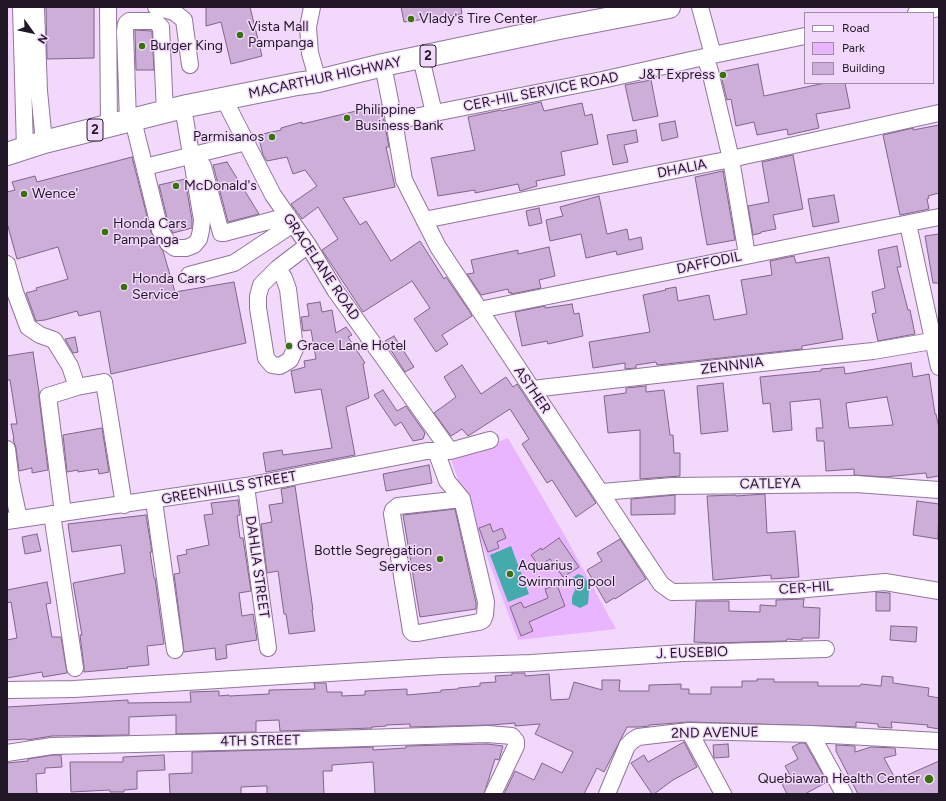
<!DOCTYPE html>
<style>
body{margin:0}
#map{position:relative;width:946px;height:801px;overflow:hidden;background:#f2d9fc;font-family:Figtree,sans-serif}
canvas{display:block}
.frame{position:absolute;inset:0;border:8px solid #221727;pointer-events:none}
.legend{position:absolute;left:804px;top:12px;width:130px;height:72px;box-sizing:border-box;background:#f2d9fc;border:1px solid #9f8ba7;margin:0;padding:5px 7px;list-style:none;font-size:12px;color:#221727}
.legend li{display:flex;align-items:center;gap:8px;height:20px}
.legend b{width:20px;border:1px solid #9f8ba7}
.north{position:absolute;left:12px;top:12px;width:40px;height:40px;-webkit-text-stroke:3px #f2d9fc;paint-order:stroke;rotate:123deg;font-size:11px;font-weight:700;line-height:16px;text-align:center;color:#221727}
.north::after{content:'';display:block;margin:auto;width:14px;height:18px;background:#221727;clip-path:polygon(50% 0,100% 100%,50% 72%,0 100%)}
</style>
<div id="map">
<canvas width="946" height="801"></canvas>
<div class="frame"></div>
<ul class="legend">
<li><b style="height:5px;background:#fff"></b>Road</li>
<li><b style="height:11px;background:#e9b5fe"></b>Park</li>
<li><b style="height:11px;background:#ccaed8"></b>Building</li>
</ul>
<div class="north">N</div>
</div>
<script>
const g = document.querySelector('canvas').getContext('2d');
g.lineJoin = 'round';
function paint(path, color) { g.fillStyle = color; g.fill(path, 'evenodd'); }
const poly = rows => new Path2D(rows.map(r => 'M' + r).join(''));
function strokePath(path, color, width, dash) { g.strokeStyle = color; g.lineWidth = width; g.lineCap = dash ? 'butt' : 'round'; g.setLineDash(dash || []); g.stroke(path); }
function drawText(font, color, halo, rows, align = 'center') {
  g.font = font + ' Figtree,sans-serif'; g.lineWidth = 3; g.setLineDash([]); g.textBaseline = 'middle'; g.strokeStyle = halo; g.fillStyle = color; for (const [text, x, y, turn = 0] of rows) {
    g.save(); g.translate(x, y); g.rotate((+turn || 0) * Math.PI / 180); g.textAlign = isNaN(turn) ? turn : align; if (halo) g.strokeText(text, 0, 0); g.fillText(text, 0, 0); g.restore();
  }
}
const green = poly([
 [508,438,565,536,616,629,518,640,451,460]
]);
const water = poly([
 [511,546,529,594,508,602,490,555],
 [578,574,583,576,588,582,589,591,588,604,580,608,572,604,572,597,575,590,572,578]
]);
const building = poly([
 [46,7,94,7,94,58,47,59,46,7],
 [206,7,250,7,262,56,231,64,221,22,206,26,206,7],
 [401,7,461,7,462,14,404,22,401,7],
 [135,30,152,31,154,70,136,70,135,30],
 [758,64,764,96,825,83,845,83,850,108,816,114,819,128,788,135,787,129,757,135,754,122,736,126,731,99,727,100,720,72,758,64],
 [651,80,658,116,633,121,625,85,651,80],
 [541,102,544,111,582,103,585,116,592,114,598,144,561,152,565,175,536,181,537,186,520,191,518,184,475,193,475,190,438,196,431,158,475,150,468,117,501,110,502,111,541,102],
 [381,105,389,147,386,147,395,187,343,198,360,225,366,221,391,261,420,241,444,279,446,277,470,312,472,316,442,335,448,344,436,352,414,319,430,308,412,281,363,312,322,250,338,239,318,207,302,219,291,204,317,186,305,170,293,174,287,157,267,161,263,155,258,135,281,130,281,128,302,122,302,124,381,105],
 [675,121,678,137,662,141,659,124,675,121],
 [939,125,939,193,928,196,929,198,927,199,929,209,900,215,883,135,913,128,913,130,939,125],
 [636,130,638,142,624,145,628,162,613,165,607,135,636,130],
 [793,155,803,209,773,215,776,229,761,232,761,233,753,235,748,206,769,202,762,162,793,155],
 [132,157,151,232,163,251,175,292,234,282,246,343,111,374,100,311,79,316,77,311,45,320,36,321,26,293,37,290,36,288,68,279,58,247,17,259,7,223,7,192,15,190,12,182,35,176,37,182,132,157],
 [227,162,259,214,228,222,213,165,227,162],
 [723,171,735,240,707,245,695,177,723,171],
 [185,179,192,220,192,228,173,233,169,226,159,185,185,179],
 [834,195,839,222,813,227,808,199,834,195],
 [599,196,607,234,627,229,629,240,641,237,643,249,617,255,616,251,586,258,581,234,550,241,546,220,563,216,560,207,599,196],
 [539,208,542,223,529,226,526,211,539,208],
 [939,234,939,283,933,283,925,236,939,234],
 [897,246,901,267,897,267,908,310,910,310,915,334,878,341,872,314,876,313,872,292,885,288,878,250,897,246],
 [549,247,555,276,539,280,541,288,511,294,511,292,509,293,508,289,481,295,467,274,474,273,471,260,518,250,518,254,549,247],
 [794,256,796,263,829,257,843,339,802,346,802,349,657,365,656,362,636,365,636,368,625,369,625,363,593,368,589,342,650,332,643,295,666,290,665,289,676,287,678,301,709,295,714,320,747,314,741,280,772,275,770,261,794,256],
 [320,302,322,312,332,310,336,333,346,327,352,335,348,337,365,363,363,364,369,398,346,407,355,455,266,472,263,453,282,450,283,455,332,448,321,389,295,393,291,371,305,367,304,361,316,359,311,330,303,331,301,317,309,316,307,304,320,302],
 [572,304,574,314,579,313,583,336,548,344,547,341,522,346,515,312,545,306,545,308,572,304],
 [394,336,414,367,405,372,385,341,394,336],
 [75,337,78,352,73,353,65,339,75,337],
 [33,352,39,392,39,397,48,470,32,473,32,468,19,471,16,448,13,439,14,439,11,424,17,424,10,380,7,380,7,356,33,352],
 [911,363,913,377,929,374,935,414,936,414,939,428,939,476,927,478,926,473,885,477,854,475,854,469,826,471,824,441,817,441,816,428,823,428,820,399,790,402,792,430,773,432,770,403,763,404,760,377,821,371,821,369,844,367,845,374,911,363],
 [887,397,893,425,849,428,846,403,887,397],
 [462,365,481,394,506,377,513,387,517,384,596,503,576,517,552,480,547,483,522,444,529,439,510,409,468,436,462,429,451,436,434,413,456,397,444,377,462,365],
 [723,383,728,431,701,434,697,386,723,383],
 [646,386,646,392,664,390,670,435,673,435,674,453,680,453,680,476,640,479,640,430,608,433,604,396,626,393,626,388,646,386],
 [383,390,397,411,406,406,425,433,423,439,413,441,401,422,395,426,374,395,383,390],
 [102,428,109,472,99,474,98,469,78,472,78,470,67,472,63,435,102,428],
 [429,465,432,483,386,491,383,474,429,465],
 [295,486,313,610,312,610,315,631,289,634,286,614,284,614,278,571,267,573,261,524,272,522,269,505,283,503,281,489,295,486],
 [765,494,767,533,795,531,799,577,771,579,771,575,713,580,707,496,736,495,736,496,765,494],
 [675,495,675,514,631,515,631,499,675,495],
 [238,500,240,515,237,516,240,538,243,538,251,591,239,593,242,616,253,614,257,640,226,645,227,658,216,660,215,648,184,652,174,574,180,573,177,556,187,554,186,550,209,545,204,515,213,514,211,503,238,500],
 [917,501,939,504,938,539,913,535,917,501],
 [455,509,476,603,476,609,420,617,403,515,455,509],
 [146,515,152,552,150,552,154,578,155,578,164,644,147,646,149,665,127,667,128,668,84,672,84,667,80,635,82,635,73,583,125,573,121,545,72,552,68,524,146,515],
 [490,524,493,532,502,528,506,538,497,542,499,548,488,552,479,528,490,524],
 [37,534,41,551,25,554,22,537,37,534],
 [559,538,579,567,563,577,550,559,539,566,531,555,541,548,542,550,559,538],
 [620,539,646,579,615,599,614,598,606,603,587,570,602,561,597,553,620,539],
 [47,582,51,603,46,604,52,637,61,637,67,673,43,677,42,672,7,678,7,640,17,638,11,602,7,603,7,590,47,582],
 [557,585,565,606,529,622,533,631,521,636,510,607,521,602,524,608,548,598,545,589,557,585],
 [876,592,890,593,890,611,876,611,876,592],
 [804,599,803,607,820,608,819,638,802,638,802,640,787,639,786,641,714,643,694,642,696,601,729,601,729,611,760,612,760,605,776,606,776,600,804,599],
 [891,626,917,627,916,642,890,640,891,626],
 [512,673,525,673,525,676,549,674,551,700,569,699,574,682,602,690,602,680,620,680,619,691,649,691,649,685,681,684,681,689,689,689,689,694,711,694,711,687,742,687,742,681,757,681,757,679,774,679,774,682,818,682,818,686,860,686,861,684,881,686,882,676,893,677,893,683,929,688,928,696,939,698,939,729,927,727,928,725,891,722,892,728,878,727,878,724,856,722,856,727,689,722,649,725,649,726,639,727,627,727,604,772,597,768,584,794,504,794,515,771,534,780,542,763,562,773,573,752,535,734,540,724,515,726,515,723,491,725,410,727,410,724,386,725,386,726,372,727,372,728,280,731,279,720,256,721,256,732,176,734,176,715,129,717,129,735,52,736,27,740,26,739,7,740,7,707,128,700,128,703,191,702,190,692,219,691,219,696,229,695,229,696,269,694,269,690,315,689,314,683,326,683,327,692,342,692,342,696,365,695,365,691,407,689,407,695,441,692,441,690,458,689,458,688,480,686,480,683,496,682,495,676,512,675,512,673],
 [684,742,697,767,673,780,654,794,652,794,631,763,644,755,648,762,684,742],
 [800,743,805,743,827,782,805,794,787,794,782,784,792,779,785,766,798,759,792,747,800,743],
 [487,744,503,746,499,760,495,759,484,794,375,794,373,762,332,765,332,771,323,771,324,794,267,794,267,786,263,786,241,787,241,794,170,794,169,774,192,773,192,752,373,747,373,750,406,748,406,746,487,744],
 [728,744,729,757,714,758,713,745,728,744],
 [836,745,855,746,855,752,871,747,895,748,896,755,884,758,896,780,939,761,939,794,858,794,836,751,836,745],
 [53,755,61,755,62,767,45,768,45,773,36,774,37,794,7,794,7,763,28,761,28,759,53,755],
 [164,755,165,770,137,771,137,789,124,790,124,792,110,792,110,790,71,792,70,762,123,762,123,757,164,755]
]);
const minor = poly([
 [21,7,25,149],
 [36,7,39,91,44,142],
 [108,7,109,126],
 [156,7,174,12,184,20,190,65],
 [312,7,308,27,310,53,318,81],
 [700,7,713,55],
 [916,13,939,8],
 [705,57,710,71,731,159,747,255],
 [421,58,434,113],
 [383,65,394,121,404,180,438,247,661,584,672,592,796,590,885,582,939,591],
 [224,99,273,195,308,245,335,290,450,451],
 [133,120,160,230,168,243,175,248,186,248,194,245,199,239,201,230,202,220,183,107],
 [128,121,125,31,126,24,129,21,155,21,161,27,165,112],
 [394,121,602,80,713,55,805,36],
 [203,166,221,233,224,233,288,216],
 [145,167,246,142],
 [424,220,731,159,939,113],
 [908,224,939,367],
 [7,264,15,292,28,327,40,335,54,340,70,366,77,387,48,396,63,513],
 [278,268,284,278,288,289,295,349,290,360,280,366,272,365,266,358,258,308,258,296,261,285,278,268,308,245],
 [189,275,234,263,293,224],
 [479,310,939,217],
 [77,387,104,382,124,505],
 [532,389,797,359,873,351,932,341],
 [7,449,11,482,19,519],
 [436,451,447,481,462,499,486,602,485,615,483,620,479,622,418,633,413,633,411,631,392,514,393,510,398,506,462,499],
 [246,486,268,648],
 [602,492,672,486,856,484,939,490],
 [154,501,175,650],
 [52,514,75,668],
 [7,521,246,486,427,451,450,451,490,440],
 [7,690,74,689,442,666,531,663,683,653,826,649],
 [689,731,723,794],
 [811,734,844,794],
 [7,753,52,746,304,740,487,734,512,736,516,741,516,746,493,794],
 [607,794,627,746,632,741,638,737,689,731,811,734,939,741]
]);
const highway = poly([
 [7,154,44,142,187,106,297,84,318,81,383,65,554,29,669,7]
]);
const markers = [
 [411,19,4,"#387308"],
 [240,35,4,"#387308"],
 [142,46,4,"#387308"],
 [723,75,4,"#387308"],
 [347,118,4,"#387308"],
 [272,137,4,"#387308"],
 [176,186,4,"#387308"],
 [24,194,4,"#387308"],
 [105,232,4,"#387308"],
 [124,287,4,"#387308"],
 [289,346,4,"#387308"],
 [440,559,4,"#387308"],
 [510,574,4,"#387308"],
 [929,779,5,"#387308"]
];
const shields = [
 [428,56,16],
 [95,130,16]
];
const shieldNames = [
 ["2",428,56],
 ["2",95,130]
];
const poiNames = [
 ["Vlady's Tire Center",419,19],
 ["Vista Mall",248,27],
 ["Pampanga",248,43],
 ["Burger King",150,46],
 ["J&T Express",715,75,"right"],
 ["Philippine",355,110],
 ["Business Bank",355,126],
 ["Parmisanos",264,137,"right"],
 ["McDonald's",184,186],
 ["Wence'",32,194],
 ["Honda Cars",113,224],
 ["Pampanga",113,240],
 ["Honda Cars",132,279],
 ["Service",132,295],
 ["Grace Lane Hotel",297,346],
 ["Bottle Segregation",432,551,"right"],
 ["Services",432,567,"right"],
 ["Aquarius",518,566],
 ["Swimming pool",518,582],
 ["Quebiawan Health Center",920,779,"right"]
];
const streetNames = [
 ["MACARTHUR HIGHWAY",325,78,-12],
 ["CER-HIL SERVICE ROAD",541,92,-11],
 ["DHALIA",682,169,-11],
 ["DAFFODIL",709,263,-12],
 ["GRACELANE ROAD",321,267,56],
 ["ZENNNIA",732,366,-7],
 ["ASTHER",532,390,56],
 ["CATLEYA",770,484,-1],
 ["GREENHILLS STREET",229,488,-10],
 ["DAHLIA STREET",257,567,82],
 ["CER-HIL",806,588,-4],
 ["J. EUSEBIO",692,653,-2],
 ["2ND AVENUE",715,733,-1],
 ["4TH STREET",260,741,-1]
];
paint(green, '#e9b5fe');
paint(water, '#43abac');
paint(building, '#ccaed8');
strokePath(building, '#80648b', 1);
strokePath(minor, '#91759c', 18);
strokePath(highway, '#91759c', 24);
strokePath(minor, '#fff', 16);
strokePath(highway, '#fff', 22);
for (const [x, y, r, color] of markers) { const dot = new Path2D(); dot.arc(x, y, r, 0, 2 * Math.PI); g.fillStyle = color; g.fill(dot); strokePath(dot, '#f2d9fc', 1.5); }
for (const [x, y, w] of shields) { const box = new Path2D(); box.roundRect(x - w / 2, y - 11, w, 22, 3); g.fillStyle = '#f2d9fc'; g.fill(box); strokePath(box, '#221727', 1); }
drawText('bold 13px', '#221727', null, shieldNames);
drawText('14px', '#221727', '#f2d9fc', poiNames, 'left');
drawText('14px', '#221727', '#f2d9fc', streetNames);
</script>
